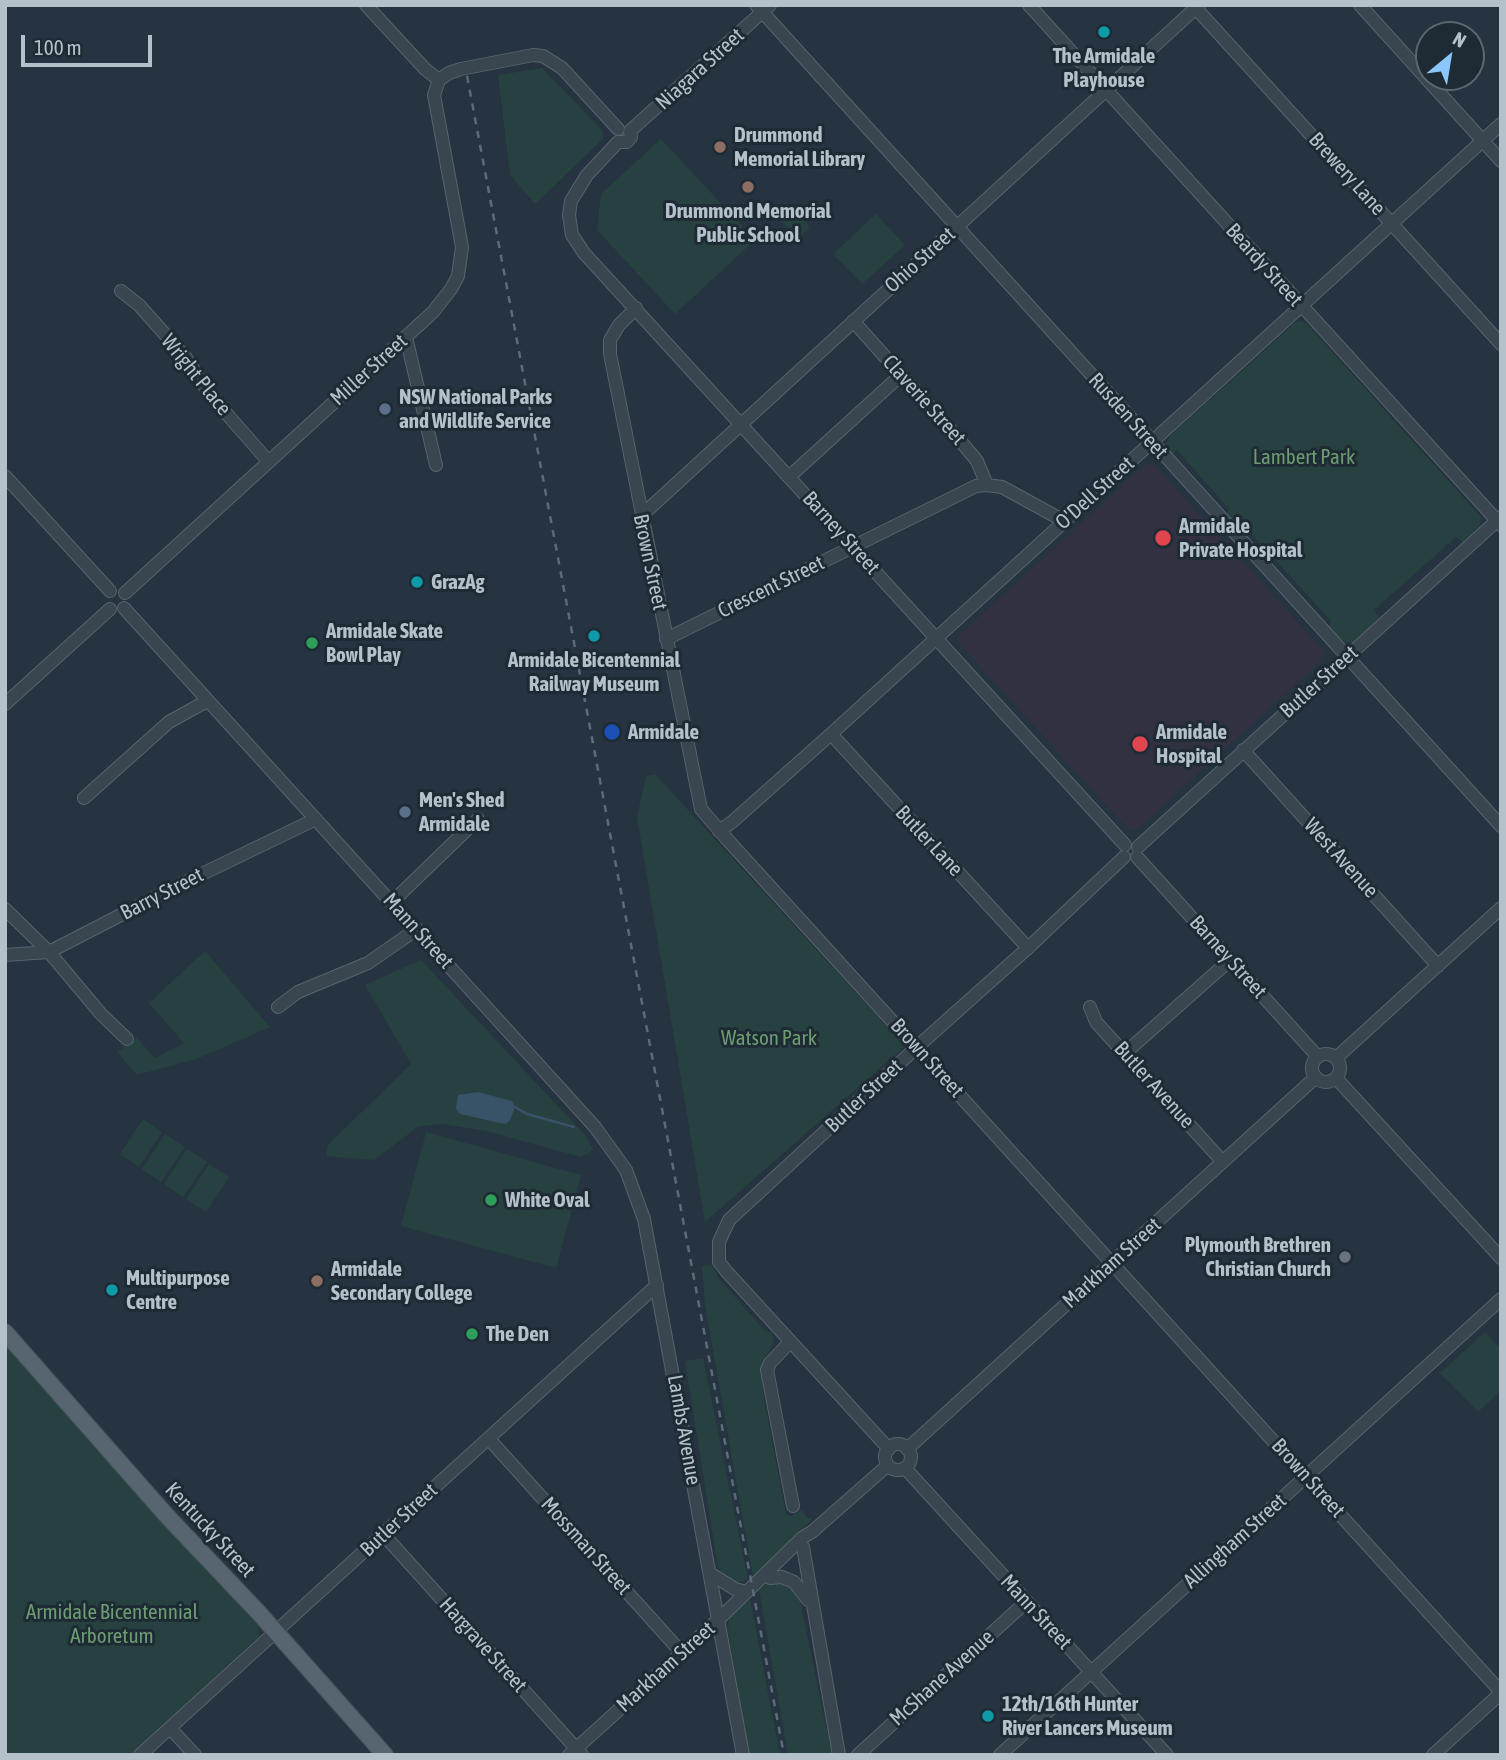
<!DOCTYPE html>
<style>
body{margin:0}
#map{position:relative;width:1506px;height:1760px;overflow:hidden;background:#253440;font-family:"Asap Condensed",sans-serif}
canvas{display:block}
.frame{position:absolute;inset:0;border:7px solid #b5c1ca;pointer-events:none}
.north{position:absolute;left:1415px;top:21px;width:70px;height:70px;box-sizing:border-box;background:#1e2b35;border:2px solid #5a6771;border-radius:50%;rotate:30deg;font-size:19px;font-weight:700;line-height:28px;text-align:center;color:#b5c1ca}
.north::after{content:'';display:block;margin:auto;width:24px;height:32px;background:#8bc6fa;clip-path:polygon(50% 0,100% 100%,50% 72%,0 100%)}
.scale{position:absolute;left:21px;top:35px;width:131px;height:32px;box-sizing:border-box;border:4px solid #b5c1ca;border-top:0;padding-left:9px;font-size:21px;line-height:24px;white-space:nowrap;color:#b5c1ca;-webkit-text-stroke:5px #1e2b35;paint-order:stroke}
</style>
<div id="map">
<canvas width="1506" height="1760"></canvas>
<div class="frame"></div>
<div class="north">N</div>
<div class="scale">100 m</div>
</div>
<script>
const g = document.querySelector('canvas').getContext('2d');
g.lineJoin = 'round';
function paint(path, color) { g.fillStyle = color; g.fill(path, 'evenodd'); }
const poly = rows => new Path2D(rows.map(r => 'M' + r).join(''));
function strokePath(path, color, width, dash) { g.strokeStyle = color; g.lineWidth = width; g.lineCap = dash ? 'butt' : 'round'; g.setLineDash(dash || []); g.stroke(path); }
function drawText(font, color, halo, rows, align = 'center') {
  g.font = font + ' "Asap Condensed",sans-serif'; g.lineWidth = 6; g.setLineDash([]); g.textBaseline = 'middle'; g.strokeStyle = halo; g.fillStyle = color; for (const [text, x, y, turn = 0] of rows) {
    g.save(); g.translate(x, y); g.rotate((+turn || 0) * Math.PI / 180); g.textAlign = isNaN(turn) ? turn : align; if (halo) g.strokeText(text, 0, 0); g.fillText(text, 0, 0); g.restore();
  }
}
const medical = poly([
 [1146,464,1154,465,1324,651,1323,659,1136,830,1129,830,957,641,958,636]
]);
const green = poly([
 [542,68,603,131,603,139,535,204,510,175,498,75],
 [661,139,755,240,675,314,597,230,601,194],
 [786,202,810,227,798,239,774,213],
 [876,214,905,245,862,284,833,254],
 [1301,321,1307,324,1481,517,1480,525,1463,543,1456,537,1374,610,1380,618,1353,642,1345,642,1329,630,1331,621,1250,532,1247,539,1226,516,1229,509,1176,449,1173,456,1167,449,1166,443,1172,434,1295,323],
 [655,774,903,1044,903,1048,705,1222,637,817,646,776],
 [205,951,270,1027,199,1058,137,1075,117,1052,137,1038,155,1058,184,1043,149,1003],
 [421,960,586,1136,593,1150,581,1157,486,1131,442,1124,419,1126,374,1160,326,1156,328,1145,411,1064,365,985],
 [143,1119,162,1132,139,1167,120,1154],
 [426,1132,581,1175,556,1268,401,1226],
 [165,1134,185,1147,161,1182,142,1169],
 [187,1149,207,1162,183,1197,164,1184],
 [209,1164,229,1177,206,1212,186,1199],
 [712,1265,718,1277,764,1330,772,1333,774,1342,764,1359,761,1370,764,1399,786,1514,791,1516,802,1510,807,1518,813,1518,753,1577,705,1305,702,1266],
 [1485,1332,1501,1349,1501,1390,1478,1412,1440,1373],
 [5,1344,258,1626,259,1636,131,1755,8,1755,5,1751],
 [703,1358,748,1579,737,1583,727,1579,718,1568,685,1361],
 [769,1582,786,1582,799,1596,832,1755,788,1755,759,1590],
 [750,1599,780,1755,748,1755,728,1629,729,1618]
]);
const water = poly([
 [478,1092,512,1101,515,1107,510,1120,506,1124,500,1123,460,1114,456,1108,458,1095]
]);
const stream = poly([
 [515,1107,527,1114,574,1127]
]);
const minor = poly([
 [366,5,425,69,439,80],
 [756,5,1501,826],
 [770,5,630,131,631,137,627,142,618,142,587,175,571,201,569,215,572,235,584,253,1125,845],
 [1029,5,1501,525],
 [1193,5,1501,344],
 [1360,5,1501,161],
 [439,80,449,73,461,69,533,55,543,56,562,68,618,129],
 [121,291,139,305,186,358,211,396,269,462],
 [636,308,619,325,610,340,610,354,701,809,726,838,1501,1692],
 [853,321,958,438,977,461,987,485],
 [406,337,436,465],
 [5,476,110,591],
 [790,476,901,375],
 [641,516,1199,5],
 [125,593,433,312,451,289,458,276,462,247,434,95,439,80],
 [124,608,595,1127,626,1170,644,1219,743,1755],
 [666,639,976,486,987,485,1002,487,1064,521],
 [5,704,110,609],
 [831,734,1028,948],
 [1243,750,1438,966],
 [84,798,169,722,207,701],
 [719,831,732,822,831,734,1501,124],
 [1138,847,1501,517],
 [1137,857,1318,1057],
 [392,902,478,819],
 [5,909,49,952,101,1014,127,1039],
 [5,955,49,952,177,886,316,819],
 [278,1007,298,992,368,963,417,929],
 [1090,1007,1096,1022,1222,1161],
 [1125,1053,1230,960],
 '1312 1068a14 14 0 1 1 28 0a14 14 0 1 1-28 0Z',
 [1336,1058,1501,908],
 [1336,1078,1501,1258],
 [790,1342,770,1363,767,1370,793,1506],
 [489,1439,682,1653],
 '885 1457a13 13 0 1 1 26 0a13 13 0 1 1-26 0Z',
 [889,1449,727,1272,719,1262,719,1242,729,1220,917,1047,1029,947,1124,857],
 [907,1449,1316,1077],
 [905,1468,1167,1755],
 [384,1535,582,1755],
 [803,1547,839,1755],
 [711,1574,735,1589,747,1592],
 [770,1578,782,1577,794,1582,808,1600],
 [170,1728,195,1755],
 [140,1755,657,1285],
 [569,1755,719,1619,802,1538,813,1531,888,1465],
 [858,1755,1026,1602],
 [1000,1755,1501,1299],
 [1433,1755,1501,1693]
]);
const major = poly([
 [5,1332,167,1516,259,1613,385,1755]
]);
const rail = poly([
 [467,76,784,1755]
]);
const markers = [
 [1104,32,7,"#0f9aa8"],
 [720,147,7,"#8d6e63"],
 [748,187,7,"#8d6e63"],
 [385,409,7,"#5c6f8a"],
 [1163,538,9,"#e0444e"],
 [417,582,7,"#0f9aa8"],
 [594,636,7,"#0f9aa8"],
 [312,643,7,"#2e9e5b"],
 [612,732,9,"#1a4fb4"],
 [1140,744,9,"#e0444e"],
 [405,812,7,"#5c6f8a"],
 [491,1200,7,"#2e9e5b"],
 [1345,1257,7,"#6b7280"],
 [317,1281,7,"#8d6e63"],
 [112,1290,7,"#0f9aa8"],
 [472,1334,7,"#2e9e5b"],
 [988,1716,7,"#0f9aa8"]
];
const poiNames = [
 ["The Armidale",1104,56,"center"],
 ["Playhouse",1104,80,"center"],
 ["Drummond",734,135],
 ["Memorial Library",734,159],
 ["Drummond Memorial",748,211,"center"],
 ["Public School",748,235,"center"],
 ["NSW National Parks",399,397],
 ["and Wildlife Service",399,421],
 ["Armidale",1179,526],
 ["Private Hospital",1179,550],
 ["GrazAg",431,582],
 ["Armidale Skate",326,631],
 ["Bowl Play",326,655],
 ["Armidale Bicentennial",594,660,"center"],
 ["Railway Museum",594,684,"center"],
 ["Armidale",628,732],
 ["Armidale",1156,732],
 ["Hospital",1156,756],
 ["Men's Shed",419,800],
 ["Armidale",419,824],
 ["White Oval",505,1200],
 ["Plymouth Brethren",1331,1245,"right"],
 ["Christian Church",1331,1269,"right"],
 ["Armidale",331,1269],
 ["Secondary College",331,1293],
 ["Multipurpose",126,1278],
 ["Centre",126,1302],
 ["The Den",486,1334],
 ["12th/16th Hunter",1002,1704],
 ["River Lancers Museum",1002,1728]
];
const streetNames = [
 ["Niagara Street",700,69,-42],
 ["Brewery Lane",1347,174,48],
 ["Ohio Street",920,260,-42],
 ["Beardy Street",1264,265,48],
 ["Miller Street",369,370,-42],
 ["Wright Place",196,375,51],
 ["Claverie Street",924,400,48],
 ["Rusden Street",1128,416,48],
 ["O'Dell Street",1095,493,-42],
 ["Barney Street",841,533,48],
 ["Brown Street",650,562,78],
 ["Crescent Street",771,587,-26],
 ["Butler Street",1319,682,-42],
 ["Butler Lane",929,841,47],
 ["West Avenue",1341,858,48],
 ["Barry Street",162,894,-27],
 ["Mann Street",418,931,48],
 ["Barney Street",1228,957,48],
 ["Brown Street",927,1058,48],
 ["Butler Avenue",1154,1085,48],
 ["Butler Street",864,1096,-43],
 ["Markham Street",1112,1263,-42],
 ["Lambs Avenue",684,1430,80],
 ["Brown Street",1308,1478,48],
 ["Butler Street",399,1520,-43],
 ["Kentucky Street",210,1530,47],
 ["Allingham Street",1235,1541,-42],
 ["Mossman Street",586,1546,48],
 ["Mann Street",1036,1612,47],
 ["Hargrave Street",483,1645,48],
 ["Markham Street",666,1667,-42],
 ["McShane Avenue",942,1678,-42]
];
const parkNames = [
 ["Lambert Park",1304,457],
 ["Watson Park",769,1038],
 ["Armidale Bicentennial",112,1612],
 ["Arboretum",112,1636]
];
paint(medical, '#313141');
paint(green, '#274140');
paint(water, '#385368');
strokePath(stream, '#385368', 2.5);
strokePath(minor, '#57646d', 14);
strokePath(major, '#424f59', 18);
strokePath(minor, '#394650', 12);
strokePath(major, '#576570', 16);
strokePath(rail, '#5b6b77', 2.5, [7, 7]);
for (const [x, y, r, color] of markers) { const dot = new Path2D(); dot.arc(x, y, r, 0, 2 * Math.PI); g.fillStyle = color; g.fill(dot); strokePath(dot, '#1e2b35', 2.5); }
drawText('bold 21px', '#b5c1ca', '#1e2b35', poiNames, 'left');
drawText('21px', '#b5c1ca', '#1e2b35', streetNames);
drawText('21px', '#6c9c70', '#1e2b35', parkNames);
</script>
